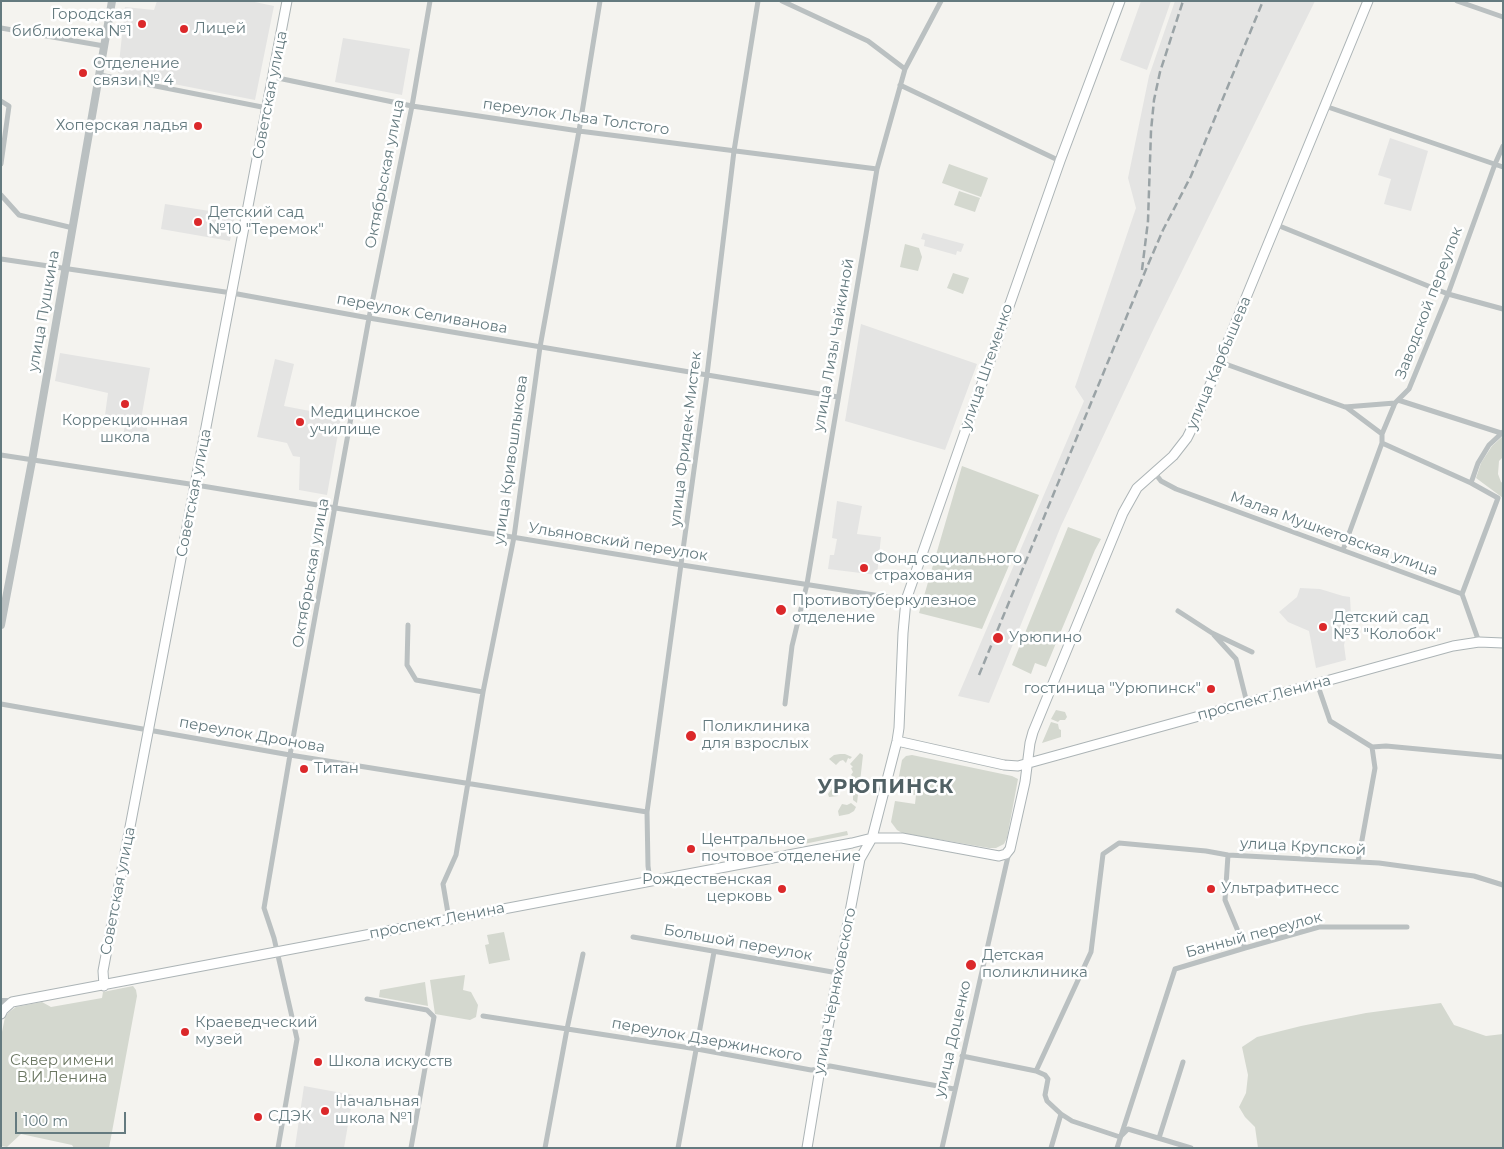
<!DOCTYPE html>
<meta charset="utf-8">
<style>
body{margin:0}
#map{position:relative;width:1504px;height:1149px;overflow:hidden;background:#f4f3ef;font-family:Montserrat,sans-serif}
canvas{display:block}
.frame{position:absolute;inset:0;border:2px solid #647a7f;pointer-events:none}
.scale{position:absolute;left:15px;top:1112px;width:111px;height:22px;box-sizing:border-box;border:2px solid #647a7f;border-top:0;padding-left:6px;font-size:15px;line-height:18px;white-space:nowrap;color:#647a7f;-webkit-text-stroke:4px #fff;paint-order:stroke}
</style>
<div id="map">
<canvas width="1504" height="1149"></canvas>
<div class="frame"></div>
<div class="scale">100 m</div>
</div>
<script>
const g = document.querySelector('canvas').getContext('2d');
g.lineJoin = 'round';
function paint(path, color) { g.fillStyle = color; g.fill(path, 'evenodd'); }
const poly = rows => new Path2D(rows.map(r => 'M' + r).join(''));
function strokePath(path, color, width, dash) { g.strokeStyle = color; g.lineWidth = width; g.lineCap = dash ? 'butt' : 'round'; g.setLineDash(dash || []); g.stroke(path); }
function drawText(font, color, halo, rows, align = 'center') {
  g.font = font + ' Montserrat,sans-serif'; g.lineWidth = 5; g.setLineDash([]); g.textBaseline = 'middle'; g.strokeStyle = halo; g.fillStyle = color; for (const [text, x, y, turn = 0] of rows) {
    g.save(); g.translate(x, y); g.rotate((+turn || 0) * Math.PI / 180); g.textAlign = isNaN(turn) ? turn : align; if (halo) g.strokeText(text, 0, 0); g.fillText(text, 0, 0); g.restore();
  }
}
const built = poly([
 [157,1,250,1,274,6,255,100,118,73,125,7,154,10],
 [1141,1,1171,1,1147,70,1120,60],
 [1175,1,1315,1,1154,328,1061,526,989,703,958,696,1084,401,1075,387,1136,208,1128,178,1149,76],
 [343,38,410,49,402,95,335,82],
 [1390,138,1428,151,1411,211,1384,204,1391,179,1378,175],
 [165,204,235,215,230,241,161,229],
 [923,233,964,244,961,252,957,251,956,255,924,246,925,240,921,239],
 [861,324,977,364,945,450,845,421],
 [60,353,150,368,141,420,148,422,145,441,123,436,126,419,105,415,108,393,55,381],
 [275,359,294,364,284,406,341,417,327,495,299,490,300,457,293,456,287,443,257,437],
 [837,501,862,506,857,534,881,537,877,575,828,569,830,555,834,555,837,539,832,538],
 [1300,588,1320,589,1343,596,1350,597,1351,616,1344,645,1346,660,1316,668,1309,631,1288,622,1279,612,1297,597],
 [304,1086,353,1095,344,1148,295,1147]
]);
const green = poly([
 [949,164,988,178,981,197,942,183],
 [959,191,980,198,975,212,954,205],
 [905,244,919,248,922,257,918,271,900,267],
 [953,273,969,278,963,294,947,288],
 [1503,436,1503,457,1499,461,1498,474,1501,482,1503,483,1503,498,1476,478,1481,463,1492,446],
 [962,466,1039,495,982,629,919,613],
 [1068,527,1101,539,1095,550,1046,667,1035,663,1031,674,1012,665],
 [1056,710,1065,712,1067,717,1065,720,1060,720,1058,722,1051,719],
 [1051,722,1058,724,1059,729,1061,730,1061,737,1042,743],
 [860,753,863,755,860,782,851,775,853,772,851,768,853,767,850,764],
 [840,754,845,754,852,757,850,759,848,758,846,763,843,760,840,761,836,765,829,759,834,755],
 [912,755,1012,776,1018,779,1007,838,1004,844,996,848,989,848,902,833,897,830,891,822,895,801,915,804,916,795,896,792,902,760,906,756],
 [849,778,859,786,857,803,853,800,853,793,846,789,845,780],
 [838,780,841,781,843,789,840,791,838,796,829,797,828,794],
 [851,803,856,807,854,811,849,814,839,816,838,811,842,804,847,805],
 [847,831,848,835,799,845,798,841],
 [504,932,510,960,489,964,485,945,489,944,487,935],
 [465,975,463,990,471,992,478,1005,476,1017,470,1020,435,1014,430,980],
 [425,982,428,1006,379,997,380,990],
 [133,986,136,990,137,996,109,1148,74,1148,72,1145,21,1134,7,1147,1,1146,1,1037,5,1017,9,1012,16,1007,42,1002,51,1007,102,998,103,992],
 [1441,1003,1454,1025,1486,1036,1503,1034,1503,1148,1258,1148,1255,1127,1245,1117,1239,1107,1246,1093,1248,1075,1242,1047,1257,1037,1301,1026,1366,1013]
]);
const minor = poly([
 [782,1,868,41,905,69],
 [1457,1,1503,17],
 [1,28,104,46],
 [100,75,267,108],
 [273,77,412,106,579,131,877,169],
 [900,85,1060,161],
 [1,101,9,106,1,164],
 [1325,106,1503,167],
 [1,195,19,215,73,228],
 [1277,225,1448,294,1503,309],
 [1,259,232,293,369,318,838,397],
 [1220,362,1345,407,1395,403],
 [1398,400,1501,433],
 [1346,407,1382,434],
 [1382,443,1471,483],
 [1,455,196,485,682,565,906,600],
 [1154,472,1161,481,1176,489,1462,594,1479,642],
 [1343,550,1382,443,1382,434,1395,403,1409,389,1448,294,1495,164,1503,146],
 [1462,594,1498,498,1471,483,1478,463,1489,445,1503,432],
 [1178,611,1212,633,1252,652],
 [408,625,407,665,416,680,483,692],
 [1214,635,1236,659,1247,703],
 [1317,683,1330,721,1372,747],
 [1,704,290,755,647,812],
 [785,704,792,646,807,584,877,169,905,69,941,1],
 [1372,747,1386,746,1503,757],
 [1228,855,1225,900,1245,948],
 [1358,862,1375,768,1372,747],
 [650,880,648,866,647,812,707,375,734,151,758,1],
 [449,919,443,884,456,855,483,692,514,537,540,347,579,131,600,1],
 [633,937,838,973],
 [367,999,427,1010,434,1017,411,1148],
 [483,1016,697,1049,811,1070,820,1069,830,1066,954,1089],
 [962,1056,1036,1071],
 [1061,1114,1072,1121,1120,1137,1128,1129,1191,1148],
 [1159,1138,1183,1062],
 [278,1148,297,1039,274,938,264,908,290,755,369,318,412,106,430,1],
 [545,1148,567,1029,583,954],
 [678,1148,714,952],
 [942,1148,1009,852],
 [1051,1148,1061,1114,1047,1101,1045,1095,1048,1079,1045,1075,1036,1071,1091,952,1103,854,1119,843,1206,851,1228,855,1379,863,1474,876,1503,885],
 [1117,1148,1175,969,1245,948,1319,927,1407,927]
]);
const tertiary = poly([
 [1,625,32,461,112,1],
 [1,1002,12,1002]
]);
const secondary = poly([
 [897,741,1004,765,1018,766,1453,646,1479,642,1503,643],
 [104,986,103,971,122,869,287,1],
 [1,1014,3,1010,12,1002,852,843,872,838,902,838,999,856,1006,854,1010,849,1025,782,1030,743,1033,732,1123,513,1137,488,1173,456,1187,438,1194,424,1368,1],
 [807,1148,820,1069,860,859,872,838,897,741,899,728,903,633,906,600,1060,161,1120,1]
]);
const rail = poly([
 [1142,270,1148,221,1151,131,1154,100,1160,72,1183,1],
 [979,675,1147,267,1163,230,1191,176,1263,1]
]);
const markers = [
 [142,24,5,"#db282a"],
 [184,29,5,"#db282a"],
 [83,73,5,"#db282a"],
 [198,126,5,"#db282a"],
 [198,222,5,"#db282a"],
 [125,404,5,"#db282a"],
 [300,422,5,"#db282a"],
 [864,568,5,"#db282a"],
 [781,610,6,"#db282a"],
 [1323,627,5,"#db282a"],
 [998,638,6,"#db282a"],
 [1211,689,5,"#db282a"],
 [691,736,6,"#db282a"],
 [304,769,5,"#db282a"],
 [691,849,5,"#db282a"],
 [782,889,5,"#db282a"],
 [1211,889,5,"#db282a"],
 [971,965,6,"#db282a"],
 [185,1032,5,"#db282a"],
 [318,1062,5,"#db282a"],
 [325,1111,5,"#db282a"],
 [258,1117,5,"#db282a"]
];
const poiNames = [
 ["Городская",132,15,"right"],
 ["библиотека №1",132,32,"right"],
 ["Лицей",194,29],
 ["Отделение",93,64],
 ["связи № 4",93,81],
 ["Хоперская ладья",188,126,"right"],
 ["Детский сад",208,213],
 ["№10 \"Теремок\"",208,230],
 ["Медицинское",310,413],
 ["училище",310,430],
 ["Коррекционная",125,421,"center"],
 ["школа",125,438,"center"],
 ["Фонд социального",874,559],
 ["страхования",874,576],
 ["Противотуберкулезное",792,601],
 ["отделение",792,618],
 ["Детский сад",1333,618],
 ["№3 \"Колобок\"",1333,635],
 ["Урюпино",1009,638],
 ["гостиница \"Урюпинск\"",1201,689,"right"],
 ["Поликлиника",702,727],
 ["для взрослых",702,744],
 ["Титан",314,769],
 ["Центральное",701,840],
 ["почтовое отделение",701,857],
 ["Рождественская",772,880,"right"],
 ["церковь",772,897,"right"],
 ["Ультрафитнесс",1221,889],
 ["Детская",982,956],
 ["поликлиника",982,973],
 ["Краеведческий",195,1023],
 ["музей",195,1040],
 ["Школа искусств",328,1062],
 ["Начальная",335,1102],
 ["школа №1",335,1119],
 ["СДЭК",268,1117]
];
const streetNames = [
 ["Советская улица",270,95,-79],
 ["переулок Льва Толстого",576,117,8],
 ["Октябрьская улица",385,174,-79],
 ["Заводской переулок",1429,303,-69],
 ["улица Пушкина",44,311,-80],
 ["переулок Селиванова",422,314,10],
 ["улица Лизы Чайкиной",834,345,-80],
 ["улица Карбышева",1219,363,-67],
 ["улица Штеменко",987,367,-71],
 ["улица Фридек-Мистек",686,439,-83],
 ["улица Кривошлыкова",511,460,-82],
 ["Советская улица",194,493,-79],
 ["Малая Мушкетовская улица",1334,534,20],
 ["Ульяновский переулок",618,542,9],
 ["Октябрьская улица",311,573,-80],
 ["проспект Ленина",1264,698,-15],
 ["переулок Дронова",252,735,10],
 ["улица Крупской",1303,847,3],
 ["Советская улица",118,891,-79],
 ["проспект Ленина",437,921,-11],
 ["Банный переулок",1254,935,-15],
 ["Большой переулок",738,943,10],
 ["улица Черняховского",835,991,-79],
 ["улица Доценко",953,1039,-77],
 ["переулок Дзержинского",707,1040,10]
];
const parkNames = [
 ["Сквер имени",62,1061],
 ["В.И.Ленина",62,1078]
];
const districtNames = [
 ["УРЮПИНСК",886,787]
];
paint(built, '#e4e4e3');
paint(green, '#d4d8cf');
strokePath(secondary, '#acb4b6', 11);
strokePath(minor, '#bac0c1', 5);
strokePath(tertiary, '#bac0c1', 8);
strokePath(secondary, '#fff', 9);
strokePath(rail, '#9aa3a6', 2.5, [8, 4]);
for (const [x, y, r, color] of markers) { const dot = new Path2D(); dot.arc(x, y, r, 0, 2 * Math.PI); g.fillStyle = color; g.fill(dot); strokePath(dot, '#fff', 2); }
drawText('15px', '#647a7f', '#fff', poiNames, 'left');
drawText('15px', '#647a7f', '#fff', streetNames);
drawText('15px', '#6b7762', '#fff', parkNames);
g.letterSpacing = '1px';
drawText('bold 20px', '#516165', '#fff', districtNames);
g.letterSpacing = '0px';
</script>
